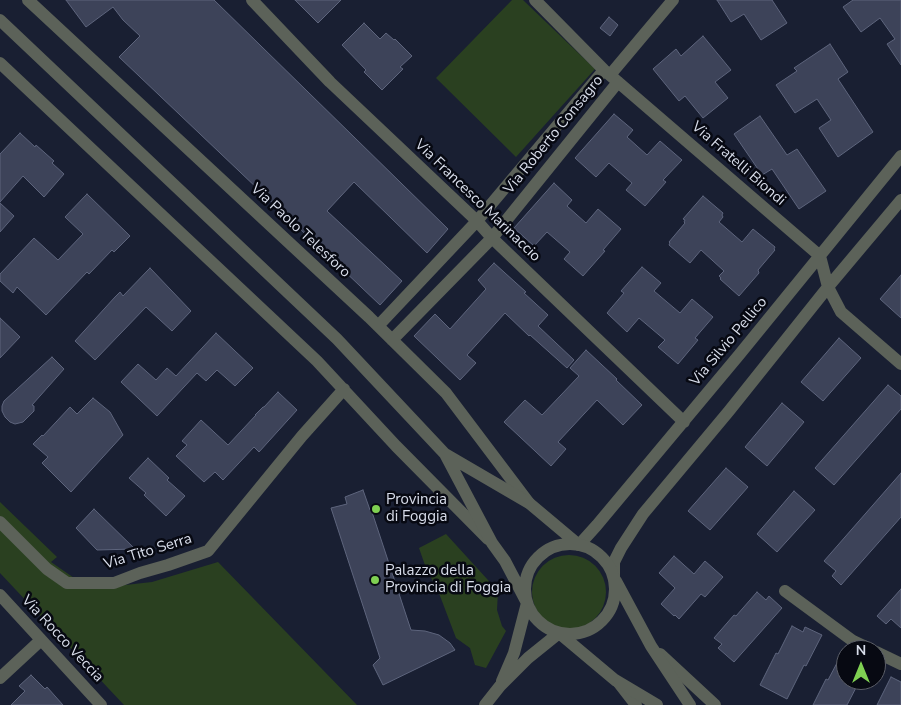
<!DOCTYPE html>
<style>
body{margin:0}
#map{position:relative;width:901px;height:705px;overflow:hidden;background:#191f32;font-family:"Nunito Sans",sans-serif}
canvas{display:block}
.north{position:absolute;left:836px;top:640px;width:50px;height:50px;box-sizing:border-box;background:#070912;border:1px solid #5b5e68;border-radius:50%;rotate:0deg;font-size:14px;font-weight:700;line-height:20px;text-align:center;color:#d8ddea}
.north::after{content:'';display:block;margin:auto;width:18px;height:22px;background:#7fd052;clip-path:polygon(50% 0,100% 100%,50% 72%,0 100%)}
</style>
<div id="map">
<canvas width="901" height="705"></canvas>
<div class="north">N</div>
</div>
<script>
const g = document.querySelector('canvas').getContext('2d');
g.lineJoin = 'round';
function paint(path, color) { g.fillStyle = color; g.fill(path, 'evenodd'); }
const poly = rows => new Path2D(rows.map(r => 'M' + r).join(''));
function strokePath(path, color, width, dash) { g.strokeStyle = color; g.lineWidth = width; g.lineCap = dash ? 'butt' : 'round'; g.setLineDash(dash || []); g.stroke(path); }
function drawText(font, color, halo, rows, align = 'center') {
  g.font = font + ' "Nunito Sans",sans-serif'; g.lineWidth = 5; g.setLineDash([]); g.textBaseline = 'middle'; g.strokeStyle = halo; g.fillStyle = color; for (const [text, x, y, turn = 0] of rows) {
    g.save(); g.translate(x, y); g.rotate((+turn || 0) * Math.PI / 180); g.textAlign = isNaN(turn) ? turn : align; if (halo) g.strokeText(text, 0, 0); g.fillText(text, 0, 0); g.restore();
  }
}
const green = poly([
 [512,0,523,0,595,69,516,157,436,78],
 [0,502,57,557,51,562,90,589,152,582,218,562,357,705,124,705,0,573],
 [446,534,498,591,497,610,502,626,506,631,486,668,475,665,470,648,456,638,437,588,427,571,419,548],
 '532 592a37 37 0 1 1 74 0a37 37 0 1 1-74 0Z'
]);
const building = poly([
 [66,0,214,0,448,229,427,253,354,182,327,211,402,281,380,305,119,57,140,36,123,20,113,7,86,27,66,0],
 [295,0,341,0,318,23,295,0],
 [717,0,772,0,787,23,761,40,744,14,731,22,717,0],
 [853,0,901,0,901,65,887,44,895,39,880,18,861,32,843,7,853,0],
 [609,17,618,25,610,36,600,28,609,17],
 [364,23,380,39,386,33,394,40,395,39,412,56,400,67,403,69,382,90,364,72,366,70,342,45,364,23],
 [703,36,731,70,715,82,728,98,703,118,685,96,679,101,653,69,676,49,681,56,703,36],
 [830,44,848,72,838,79,873,132,838,157,819,128,831,120,817,99,795,113,776,85,797,71,794,68,830,44],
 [614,114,633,130,627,137,647,155,660,141,682,160,663,180,666,182,645,206,626,190,632,183,609,163,596,177,575,158,614,114],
 [760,116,787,155,797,149,826,191,799,209,772,169,762,175,734,134,760,116],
 [20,133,35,147,36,145,54,161,52,163,64,174,44,197,23,176,0,202,0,154,20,133],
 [554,183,572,200,567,206,586,223,598,209,621,229,603,250,605,251,583,276,564,259,570,252,547,232,534,246,514,228,554,183],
 [87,194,130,236,114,252,112,250,89,274,87,272,46,315,17,287,13,293,0,281,0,274,34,238,58,260,83,234,65,217,87,194],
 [703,196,723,213,722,215,723,217,719,222,742,242,753,229,775,247,774,249,775,250,758,270,759,273,739,296,720,279,721,278,719,276,724,271,701,250,690,263,669,245,670,243,669,242,685,223,684,222,685,220,683,219,703,196],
 [0,203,14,216,0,232,0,203],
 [494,263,526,292,524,293,548,315,538,326,574,360,567,368,530,335,529,336,505,313,467,355,476,363,460,380,414,336,435,314,450,329,486,289,478,280,494,263],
 [642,267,661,283,654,291,680,313,692,299,713,317,695,338,698,340,678,364,658,347,665,340,639,318,627,332,607,313,624,293,621,291,642,267],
 [150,268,191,311,172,331,146,307,95,360,75,341,115,297,120,292,123,296,150,268],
 [901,275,901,318,880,299,901,275],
 [0,318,20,337,0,358,0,318],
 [216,333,253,368,235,386,217,370,206,381,197,373,157,416,121,382,138,364,156,380,167,368,176,376,216,333],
 [839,338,861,358,823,401,801,382,839,338],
 [586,350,617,379,616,380,642,405,623,425,597,400,558,442,566,449,551,466,504,422,525,400,542,415,579,376,570,368,586,350],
 [52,357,64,369,32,405,34,406,34,411,23,422,15,424,10,422,5,417,2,411,2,406,4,401,52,357],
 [888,385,901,396,901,409,834,485,815,468,888,385],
 [278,392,297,410,259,452,254,447,223,480,215,472,204,482,176,456,187,445,182,441,201,420,228,445,256,415,255,415,263,407,264,407,278,392],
 [93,398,110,412,123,435,71,492,42,463,48,457,33,444,42,435,43,436,70,407,77,414,93,398],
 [782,403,804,422,767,466,745,447,782,403],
 [148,458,169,478,167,480,185,496,166,516,144,495,146,493,129,478,148,458],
 [726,468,748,487,710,530,688,511,726,468],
 [901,473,901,517,841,585,832,576,836,571,824,561,901,473],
 [363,490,370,510,371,509,411,630,425,631,439,635,450,643,455,650,383,685,373,665,380,658,331,508,347,504,345,497,363,490],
 [794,491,815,510,777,552,757,534,794,491],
 [94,509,135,549,97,550,76,528,94,509],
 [674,556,694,574,705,561,723,577,705,597,701,594,679,619,675,615,674,616,661,604,675,588,659,573,674,556],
 [901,589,901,628,891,619,886,624,877,616,901,589],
 [757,592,766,600,769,596,782,608,734,662,718,648,722,644,714,638,734,615,736,616,757,592],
 [792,626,803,632,805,627,822,635,806,666,804,665,787,699,760,685,776,653,778,654,792,626],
 [846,646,846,680,860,680,847,705,813,705,826,679,828,680,846,646],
 [31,675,45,689,47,687,63,705,11,705,25,691,19,686,31,675],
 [891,677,901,682,901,705,877,705,891,677]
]);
const minor = poly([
 [28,0,369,317,446,393,529,503],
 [252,0,330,82,477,221,492,238,684,422],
 [535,0,604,70,820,256,828,287,841,312,901,364],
 [0,63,317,361,396,446,488,539],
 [610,75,673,0],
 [378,326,477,221,604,70],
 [392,340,492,238,618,82],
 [0,522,47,569,67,583,114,583,140,573,168,565,208,551,302,436,344,389],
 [579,545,597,525,739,355,901,156],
 [614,579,614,562,621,548,643,514,729,411,828,287,901,200],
 [785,591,853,641,872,650],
 [0,595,101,705],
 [876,652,901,664],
 [660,654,715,705],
 [0,678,41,640],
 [619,683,636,705]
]);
const tertiary = poly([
 [0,20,337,339,445,454,492,543,505,561,527,603],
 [445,454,529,503,579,545],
 '525 589a45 45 0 1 1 90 0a45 45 0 1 1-90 0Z',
 [616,581,651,646,690,705],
 [559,633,615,680,657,705],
 [502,681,514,653,527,603],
 [485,705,500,686,528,658,559,633]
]);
const markers = [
 [376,509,5,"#7fd052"],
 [375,580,5,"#7fd052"]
];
const streetNames = [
 ["Via Roberto Consagro",554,135,-51],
 ["Via Fratelli Biondi",738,164,41],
 ["Via Francesco Marinaccio",477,201,44],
 ["Via Paolo Telesforo",300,231,43],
 ["Via Silvio Pellico",729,342,-50],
 ["Via Tito Serra",148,552,-17],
 ["Via Rocco Veccia",62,639,47]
];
const poiNames = [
 ["Provincia",386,500],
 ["di Foggia",386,517],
 ["Palazzo della",385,571],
 ["Provincia di Foggia",385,588]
];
paint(green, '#2a4020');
paint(building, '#3d4359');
strokePath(building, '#5e657d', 1);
strokePath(minor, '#5c6259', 12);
strokePath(tertiary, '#5c6259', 12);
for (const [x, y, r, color] of markers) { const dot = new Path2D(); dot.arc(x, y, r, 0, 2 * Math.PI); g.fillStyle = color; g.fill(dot); strokePath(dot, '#070912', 2); }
drawText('15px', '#d8ddea', '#070912', streetNames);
drawText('15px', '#d8ddea', '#070912', poiNames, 'left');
</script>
